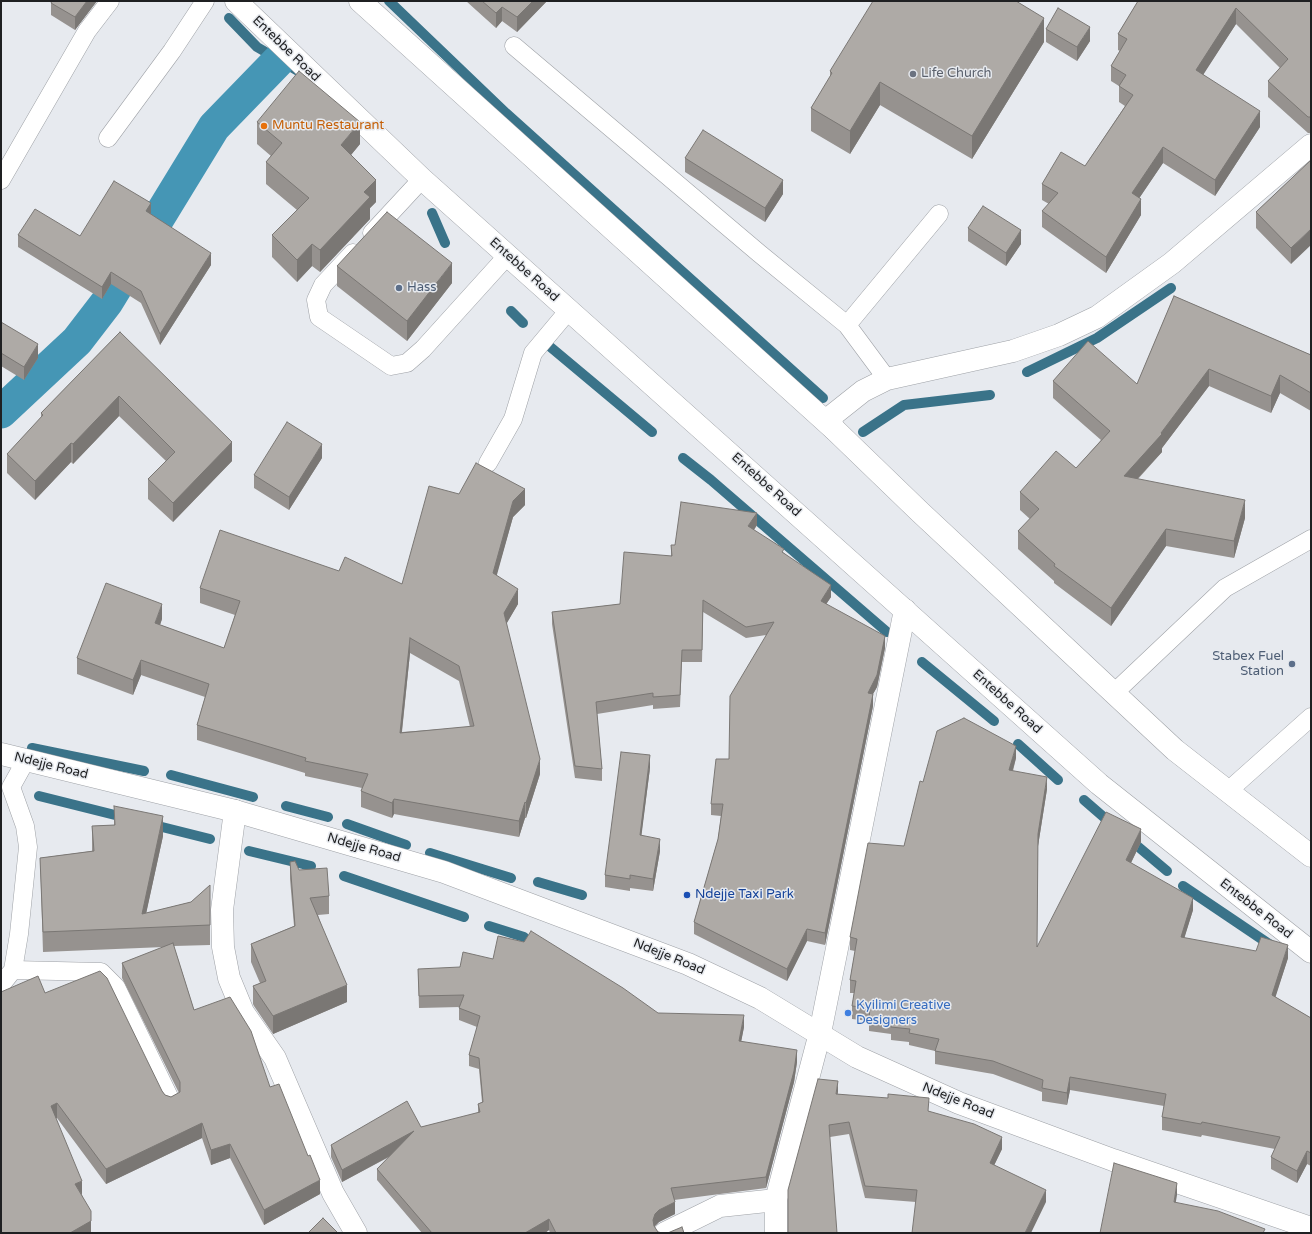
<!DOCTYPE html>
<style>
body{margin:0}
#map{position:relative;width:1312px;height:1234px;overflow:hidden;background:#e7eaef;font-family:"Varela Round",sans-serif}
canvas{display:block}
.frame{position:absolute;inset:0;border:2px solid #1f2022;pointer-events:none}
</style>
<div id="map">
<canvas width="1312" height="1234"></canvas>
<div class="frame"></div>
</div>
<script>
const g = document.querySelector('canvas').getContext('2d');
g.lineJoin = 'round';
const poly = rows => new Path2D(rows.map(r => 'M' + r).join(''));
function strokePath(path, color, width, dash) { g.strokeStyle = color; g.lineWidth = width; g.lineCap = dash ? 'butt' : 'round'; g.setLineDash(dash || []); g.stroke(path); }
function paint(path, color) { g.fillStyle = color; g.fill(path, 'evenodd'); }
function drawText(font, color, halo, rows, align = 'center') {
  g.font = font + ' "Varela Round",sans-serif'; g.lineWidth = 3; g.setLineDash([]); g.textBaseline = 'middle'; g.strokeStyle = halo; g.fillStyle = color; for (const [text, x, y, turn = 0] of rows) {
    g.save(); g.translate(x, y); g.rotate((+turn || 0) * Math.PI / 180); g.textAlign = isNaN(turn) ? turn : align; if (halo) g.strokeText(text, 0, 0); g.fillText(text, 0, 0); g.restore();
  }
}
const stream = poly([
 [389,1,506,113,823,398],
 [229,18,257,47,298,71],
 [432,213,445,243],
 [511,311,523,323],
 [548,345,652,432],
 [1027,372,1097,338,1171,288],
 [863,432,904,405,990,395],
 [683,458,711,480,887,632],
 [922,662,994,721],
 [1018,744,1058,780],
 [32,748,144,771],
 [171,775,253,797],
 [39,796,127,818],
 [1084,800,1114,826],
 [286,806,328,817],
 [150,824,210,839],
 [347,824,406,845],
 [1129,839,1167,871],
 [249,851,311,866],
 [430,853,511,878],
 [344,876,464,917],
 [538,882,582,895],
 [1183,886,1272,946],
 [489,926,524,937]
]);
const canal = poly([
 [1,412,77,341,107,302,214,127,278,61]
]);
const service = poly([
 [514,46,760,254,847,325,887,379],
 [108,138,172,51,205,1],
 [1,180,87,31,110,1],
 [372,233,422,179],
 [353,253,323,285,316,300,319,317,391,366,407,363,423,349,508,255],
 [847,325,939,214],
 [488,463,513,419,533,353,569,310],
 [1114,693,1225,588,1311,539],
 [1228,791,1311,717],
 [13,970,101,972,116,987,171,1101],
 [1,985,13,970,19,934,28,847,25,826,11,787,26,760]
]);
const minor = poly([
 [834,429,829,418,863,391,887,379,1013,351,1059,335,1097,317,1172,263,1311,145],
 [235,811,222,910,223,947,229,978,243,1012,275,1058,333,1193,356,1233],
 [665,1233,720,1206,776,1200],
 [776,1233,776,1200,820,1033,905,610]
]);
const tertiary = poly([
 [1,754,235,811,444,872,688,964,760,998,857,1057,959,1103,1113,1160,1311,1228]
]);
const primary = poly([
 [236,1,422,179,1099,784,1311,952],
 [360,1,834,429,920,512,1175,750,1311,856]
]);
const wall = poly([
 [52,1,97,1,75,30,51,15,51,3],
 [466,1,547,1,517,32,502,21,496,28],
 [1138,1,1311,1,1311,133,1308,133,1268,97,1268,81,1280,68,1236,24,1203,74,1260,127,1215,196,1163,163,1139,198,1141,215,1106,273,1042,227,1042,211,1049,204,1042,200,1042,184,1085,166,1125,106,1119,102,1119,86,1111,81,1111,66,1120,51,1118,50,1118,34],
 [1046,29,1090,41,1077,61,1046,42],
 [1044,42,972,159,880,105,850,154,811,131,811,108,830,77,830,71],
 [257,122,360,144,351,155,376,202,370,208,370,219,320,272,312,266,297,282,272,257,272,235,297,210,266,184,266,162,271,156,257,144],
 [685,158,783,194,765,222,685,172],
 [1311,160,1291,264,1256,228,1256,212],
 [151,214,211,265,160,345,141,303,111,284,102,299,18,247,18,235,80,236],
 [968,228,1021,244,1006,266,968,241],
 [337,266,452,283,407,341,337,286],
 [1174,296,1311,355,1311,411,1280,393,1271,413,1209,386,1162,448,1162,452,1138,479,1245,518,1234,558,1166,546,1111,626,1054,583,1054,581,1018,549,1018,531,1030,519,1020,510,1020,492,1076,468,1101,440,1053,398,1053,381,1137,384],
 [1,322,38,358,24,380,1,366],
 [120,332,232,461,173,522,148,499,148,479,166,461,119,416,73,464,71,462,35,500,7,473,7,454,41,418,41,413],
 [322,458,289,510,254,488,254,475],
 [459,494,525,505,513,517,496,576,518,604,506,624,540,774,526,818,525,818,519,837,394,814,392,818,361,807,361,791,362,788,305,776,305,773,197,740,197,725,205,697,141,675,133,695,77,674,77,658,162,619,160,625,224,648,235,615,200,603,200,588,339,571,402,584],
 [410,653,459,681,470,727,402,732],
 [757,525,754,530,784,553,831,597,826,604,885,648,877,687,873,694,873,706,825,945,807,941,787,981,694,934,694,922,718,839,721,816,711,815,711,804,729,759,766,635,746,638,703,612,702,662,682,662,680,707,653,709,653,705,597,714,602,769,602,781,575,778,552,624,552,612,620,604,671,556,671,545,675,545],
 [1016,758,1013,771,1047,789,1038,846,1037,947,1141,842,1131,863,1193,910,1184,938,1288,958,1275,997,1311,1018,1311,1166,1307,1164,1297,1183,1271,1169,1271,1157,1275,1149,1202,1135,1201,1137,1162,1130,1162,1117,1164,1106,1070,1090,1067,1105,1042,1101,1042,1092,993,1074,935,1064,935,1051,909,1045,909,1042,891,1040,891,1034,869,1031,869,1021,852,1019,852,1006,854,993,850,993,850,980,855,951,850,950,850,937,904,846,923,782],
 [650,768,641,836,660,851,653,891,630,888,630,891,605,887,605,875],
 [114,806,163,836,146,913,191,902,210,885,210,945,174,946,194,1010,270,1087,320,1194,264,1225,230,1158,211,1165,202,1138,106,1184,57,1118,56,1118,82,1195,91,1221,91,1233,1,1233,45,993,162,1091,165,1095,171,1097,179,1093,122,978,122,963,164,947,43,952,40,858,92,851,92,826,114,825],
 [290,862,299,870,329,896,329,914,318,915,347,1002,273,1034,254,1006,253,1004,253,986,260,983,251,962,251,944,294,926,290,879],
 [418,969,658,1013,744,1027,741,1041,797,1062,794,1082,766,1188,674,1200,675,1214,659,1222,654,1227,658,1232,663,1233,550,1233,549,1230,545,1233,422,1233,377,1180,377,1169,389,1157,342,1182,331,1157,331,1145,421,1127,478,1113,478,1104,482,1102,479,1069,469,1066,469,1055,477,1027,459,1020,459,1008,460,1007,419,1008],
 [838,1094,929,1111,1002,1149,994,1165,1046,1202,916,1202,865,1198,849,1134,830,1137,788,1233]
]);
const shadedWall = poly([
 [87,1,97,1,75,30,75,17],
 [533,1,547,1,517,32,517,17],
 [502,7,502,21,496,28,496,13],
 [1236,8,1236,24,1196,86,1196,70],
 [1044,18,1044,42,972,159,972,136],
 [1090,27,1090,41,1077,61,1077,47],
 [880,82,880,105,850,154,850,131],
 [1260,111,1260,127,1215,196,1215,180],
 [360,122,360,144,341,167,341,145],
 [1163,147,1163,163,1132,209,1132,193],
 [376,180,376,202,370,208,370,219,320,272,320,250,364,192],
 [783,180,783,194,765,222,765,208],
 [1141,199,1141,215,1106,273,1106,257],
 [151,203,151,215,146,211],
 [1311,229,1311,245,1291,264,1291,248],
 [1021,230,1021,244,1006,266,1006,253],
 [312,244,312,266,297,282,297,260],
 [211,253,211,265,160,345,160,334],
 [452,263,452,283,407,341,407,321],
 [111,272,111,284,102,299,102,287],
 [38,344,38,358,24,380,24,367],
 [1209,369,1209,386,1162,448,1162,452,1124,493,1124,476,1161,433],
 [1280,375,1280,393,1271,413,1271,396],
 [119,396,119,416,73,464,73,444],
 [232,442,232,461,173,522,173,503],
 [71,443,71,462,35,500,35,481],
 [322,444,322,458,289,510,289,497],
 [525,489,525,505,513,517,493,589,493,573,513,501],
 [1245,500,1245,518,1234,558,1234,541],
 [757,513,757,525,748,538,748,526],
 [1166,529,1166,546,1111,626,1111,608],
 [831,585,831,597,821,612,821,601],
 [518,589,518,604,504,628,504,613],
 [162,604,162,619,155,639,155,623],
 [885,636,885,648,877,687,873,694,873,706,825,945,825,933,868,693],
 [410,638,410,653,400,748,400,733],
 [141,660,141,675,133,695,133,680],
 [1016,746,1016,758,1009,783,1009,770],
 [650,755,650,768,640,847,640,835],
 [540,759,540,774,526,818,526,803],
 [1047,777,1047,789,1038,846,1038,834],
 [394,799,394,814,392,818,392,803],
 [525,802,525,818,519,837,519,821],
 [163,816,163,836,143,928,142,914],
 [1141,829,1141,842,1126,873,1126,860],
 [660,839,660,851,653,891,653,879],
 [1193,898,1193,910,1181,949,1181,937],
 [807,929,807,941,787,981,787,969],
 [1288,945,1288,958,1272,1008,1272,995],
 [347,985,347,1002,273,1034,273,1016],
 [744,1015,744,1027,739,1053,739,1041],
 [797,1050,797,1062,794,1082,766,1188,766,1177],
 [1070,1077,1070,1090,1067,1105,1067,1093],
 [838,1081,838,1092,836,1106,836,1094],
 [57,1103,57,1118,51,1121,51,1106],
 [202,1123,202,1138,106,1184,106,1169],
 [414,1131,414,1143,342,1182,342,1170],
 [1002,1137,1002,1149,990,1174,990,1163],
 [230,1144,230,1158,211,1165,211,1150],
 [1307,1151,1307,1164,1297,1183,1297,1171],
 [320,1180,320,1194,264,1225,264,1210],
 [82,1181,82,1195,75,1184],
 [1177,1183,1177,1195,1174,1213,1174,1202],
 [1046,1190,1046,1202,1031,1233,1025,1233],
 [675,1202,675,1214,659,1222,655,1226,653,1232,653,1220,655,1214,659,1210],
 [549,1219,549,1230,545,1233,525,1233],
 [91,1221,91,1233,70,1233]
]);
const building = poly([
 [52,1,87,1,75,17,51,3,52,1],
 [482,1,533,1,517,17,502,7,496,13,482,1],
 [873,1,1016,1,1044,18,972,136,880,82,850,131,811,108,832,73,830,71,873,1],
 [1138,1,1311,1,1311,117,1308,117,1268,81,1288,59,1236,8,1196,70,1260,111,1215,180,1163,147,1132,193,1141,199,1106,257,1042,211,1058,193,1042,184,1061,152,1085,166,1133,95,1119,86,1126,75,1111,66,1127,39,1118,34,1138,1],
 [1058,8,1090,27,1077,47,1046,29,1058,8],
 [299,71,360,122,341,145,376,180,364,192,370,197,320,250,312,244,297,260,272,235,309,198,266,162,282,143,257,122,299,71],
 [703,130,783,180,765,208,685,158,703,130],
 [1311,160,1311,229,1291,248,1256,212,1311,160],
 [114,181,151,203,146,211,211,253,160,334,141,291,111,272,102,287,18,235,35,209,80,236,114,181],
 [983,206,1021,230,1006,253,968,228,983,206],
 [387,212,452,263,407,321,337,266,387,212],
 [1174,296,1311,355,1311,393,1280,375,1271,396,1209,369,1161,433,1162,434,1124,476,1245,500,1234,541,1166,529,1111,608,1054,566,1055,564,1018,531,1039,509,1020,492,1056,451,1076,468,1110,431,1053,381,1088,341,1137,384,1174,296],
 [1,322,38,344,24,367,1,353,1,322],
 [120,332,232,442,173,503,148,479,175,452,119,396,73,444,71,443,35,481,7,454,43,415,41,413,120,332],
 [287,422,322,444,289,497,254,475,287,422],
 [476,463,525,489,513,501,493,573,518,589,504,613,540,759,526,803,525,802,519,821,394,799,392,803,361,791,368,774,305,761,306,758,197,725,209,684,141,660,133,680,77,658,106,583,162,604,155,623,224,648,240,601,200,588,220,530,339,571,345,557,402,584,429,486,459,494,476,463],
 [410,638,459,666,474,726,400,733,410,638],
 [681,502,757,513,748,526,784,549,782,552,831,585,821,601,885,636,877,675,868,693,873,694,825,933,807,929,787,969,694,922,718,839,723,804,711,804,716,759,729,759,730,696,774,622,746,627,703,600,702,650,682,650,680,695,653,697,653,693,596,702,602,769,575,766,552,612,620,604,624,552,672,556,671,545,675,545,681,502],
 [964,718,1016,746,1009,770,1047,777,1038,834,1037,947,1106,812,1141,829,1126,860,1193,898,1181,937,1256,951,1261,937,1288,945,1272,995,1311,1018,1311,1153,1307,1151,1297,1171,1271,1157,1280,1137,1202,1122,1201,1124,1162,1117,1166,1094,1070,1077,1067,1093,1042,1088,1043,1080,993,1061,935,1051,939,1039,909,1033,910,1029,891,1027,891,1022,869,1019,870,1008,852,1006,856,981,850,980,857,939,850,937,868,843,904,846,920,781,923,782,937,731,964,718],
 [621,752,650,755,640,835,660,839,653,879,630,875,630,879,605,875,621,752],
 [114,806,163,816,142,914,191,902,210,885,210,925,43,932,40,858,94,851,92,826,115,825,114,806],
 [295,861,299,870,327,868,329,896,310,898,347,985,273,1016,254,988,253,986,266,981,251,944,295,926,290,862,295,861],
 [531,931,623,988,658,1013,744,1015,739,1041,797,1050,794,1071,766,1177,671,1188,675,1202,659,1210,655,1214,653,1220,654,1226,658,1232,663,1233,556,1233,549,1219,525,1233,432,1233,377,1169,414,1131,342,1170,331,1145,407,1101,421,1127,480,1112,478,1104,483,1102,479,1058,469,1055,480,1016,459,1008,464,995,419,996,418,969,460,967,463,952,493,959,498,936,524,942,531,931],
 [173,943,194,1010,230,997,251,1031,270,1087,279,1084,308,1156,310,1155,320,1180,264,1210,230,1144,211,1150,202,1123,106,1169,57,1103,51,1106,82,1181,75,1184,91,1211,91,1221,70,1233,1,1233,1,992,38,976,45,993,100,971,107,978,162,1091,165,1095,171,1097,180,1092,180,1082,122,963,173,943],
 [818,1079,838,1081,836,1094,888,1098,888,1094,929,1098,928,1111,974,1124,1002,1137,990,1163,1046,1190,1025,1233,912,1233,917,1190,865,1186,849,1122,829,1125,837,1233,788,1233,788,1190,818,1079],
 [1114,1163,1177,1183,1174,1202,1218,1211,1265,1229,1263,1233,1100,1233,1114,1163],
 [323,1218,338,1233,308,1233,323,1218],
 [682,1227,684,1233,668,1233,670,1232,682,1227]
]);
const markers = [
 [913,74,4,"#6b7280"],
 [264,126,4,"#e8710a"],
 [399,288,4,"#5c6f8a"],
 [1292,664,4,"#5c6f8a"],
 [687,895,4,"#1a4fb4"],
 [848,1013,4,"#3f7fe0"]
];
const streetNames = [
 ["Entebbe Road",286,49,44],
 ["Entebbe Road",524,270,42],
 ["Entebbe Road",766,485,42],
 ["Entebbe Road",1007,702,42],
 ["Ndejje Road",51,766,14],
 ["Ndejje Road",364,848,16],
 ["Entebbe Road",1256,909,38],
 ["Ndejje Road",669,957,22],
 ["Ndejje Road",958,1101,22]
];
const worshipNames = [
 ["Life Church",921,74]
];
const foodNames = [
 ["Muntu Restaurant",272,126]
];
const serviceNames = [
 ["Hass",407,288],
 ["Stabex Fuel",1284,657,"right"],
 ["Station",1284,672,"right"]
];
const transitNames = [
 ["Ndejje Taxi Park",695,895]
];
const shopNames = [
 ["Kyilimi Creative",856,1006],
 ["Designers",856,1021]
];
strokePath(stream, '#3a7389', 10);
strokePath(canal, '#4596b5', 33);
strokePath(service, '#9ea1a6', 19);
strokePath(minor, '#9ea1a6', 23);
strokePath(tertiary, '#9ea1a6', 23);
strokePath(primary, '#9ea1a6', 23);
strokePath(service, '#fff', 18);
strokePath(minor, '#fff', 22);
strokePath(tertiary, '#fff', 22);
strokePath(primary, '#fff', 22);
paint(wall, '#96928f');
paint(shadedWall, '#7a7774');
paint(building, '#aeaaa6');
strokePath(building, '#7a7774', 1);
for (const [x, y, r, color] of markers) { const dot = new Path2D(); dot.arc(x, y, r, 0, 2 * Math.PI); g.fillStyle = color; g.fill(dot); strokePath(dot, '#e7eaef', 1.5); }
drawText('13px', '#1f2022', '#e7eaef', streetNames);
drawText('13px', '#5b616d', '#e7eaef', worshipNames, 'left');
drawText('13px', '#c56008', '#e7eaef', foodNames, 'left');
drawText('13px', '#4e5e75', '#e7eaef', serviceNames, 'left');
drawText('13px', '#164399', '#e7eaef', transitNames, 'left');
drawText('13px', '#366cbe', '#e7eaef', shopNames, 'left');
</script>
